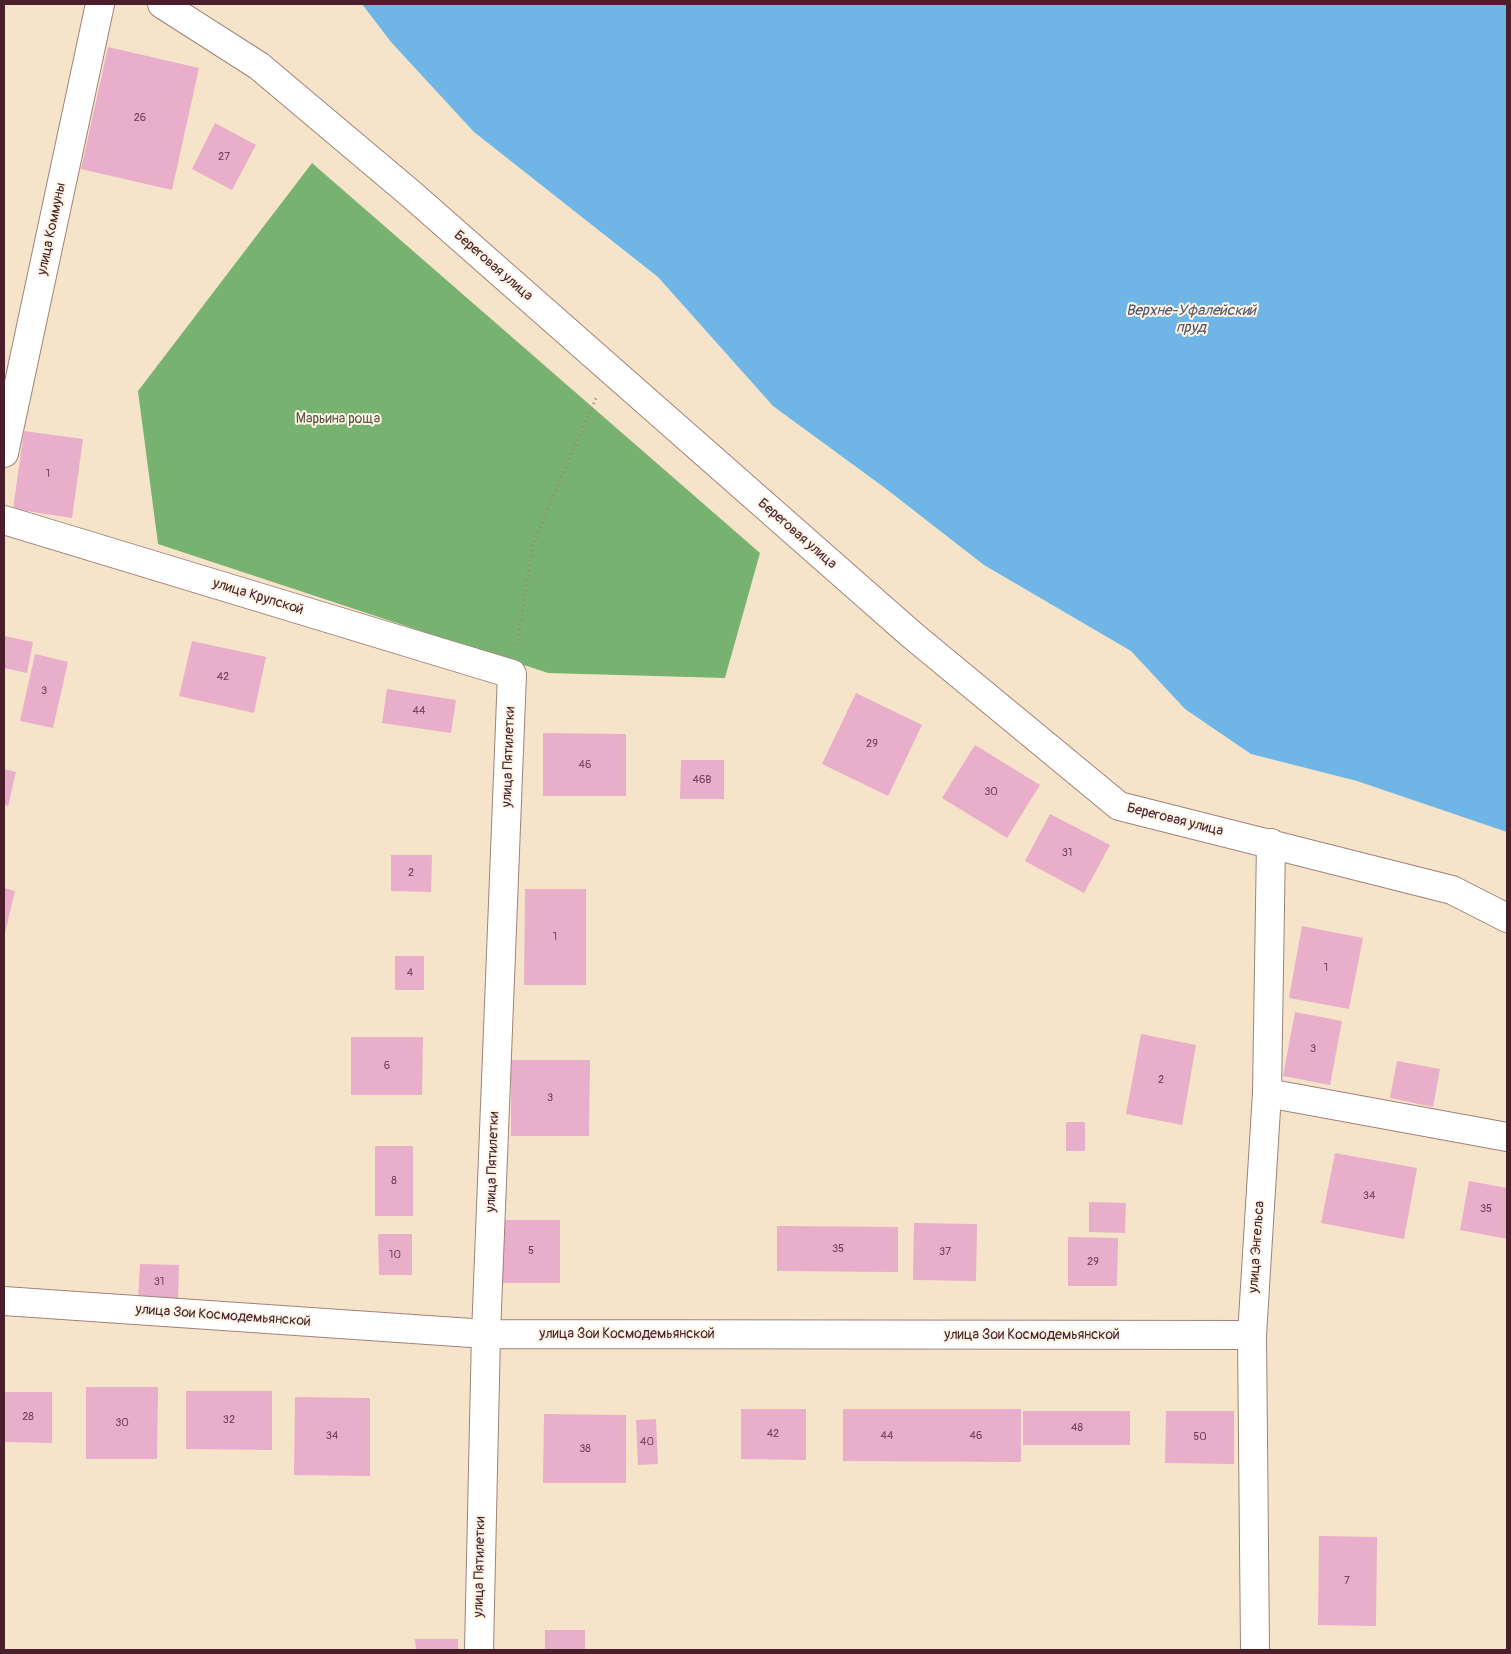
<!DOCTYPE html>
<meta charset="utf-8">
<style>
body{margin:0}
#map{position:relative;width:1511px;height:1654px;overflow:hidden;background:#f6e4ca;font-family:Pangolin,sans-serif}
canvas{display:block}
.frame{position:absolute;inset:0;border:5px solid #4a1f2b;pointer-events:none}
</style>
<div id="map">
<canvas width="1511" height="1654"></canvas>
<div class="frame"></div>
</div>
<script>
const g = document.querySelector('canvas').getContext('2d');
g.lineJoin = 'round';
function paint(path, color) { g.fillStyle = color; g.fill(path, 'evenodd'); }
const poly = rows => new Path2D(rows.map(r => 'M' + r).join(''));
function strokePath(path, color, width, dash) { g.strokeStyle = color; g.lineWidth = width; g.lineCap = dash ? 'butt' : 'round'; g.setLineDash(dash || []); g.stroke(path); }
function drawText(font, color, halo, rows, align = 'center') {
  g.font = font + ' Pangolin,sans-serif'; g.lineWidth = 4; g.setLineDash([]); g.textBaseline = 'middle'; g.strokeStyle = halo; g.fillStyle = color; for (const [text, x, y, turn = 0] of rows) {
    g.save(); g.translate(x, y); g.rotate((+turn || 0) * Math.PI / 180); g.textAlign = isNaN(turn) ? turn : align; if (halo) g.strokeText(text, 0, 0); g.fillText(text, 0, 0); g.restore();
  }
}
const forest = poly([
 [312,163,760,553,725,678,548,673,158,544,138,391]
]);
const water = poly([
 [362,4,1507,4,1507,832,1357,781,1251,754,1185,709,1131,651,984,565,885,488,773,406,658,277,474,132,391,42]
]);
const building = poly([
 [108,47,199,68,172,190,81,169],
 [215,123,256,145,232,190,192,169],
 [24,431,83,439,72,518,13,509],
 [4,636,33,642,27,673,4,668],
 [192,641,266,657,254,713,179,696],
 [35,654,68,662,53,728,20,721],
 [387,689,456,700,451,733,382,723],
 [856,693,922,725,888,796,822,764],
 [543,733,626,734,626,796,543,796],
 [975,745,1040,785,1007,838,942,798],
 [681,760,724,760,724,799,680,799],
 [4,769,16,772,8,806,4,805],
 [1050,814,1110,845,1084,893,1025,861],
 [391,855,432,855,431,892,391,891],
 [4,888,15,891,4,937],
 [525,889,586,889,586,985,524,985],
 [1302,926,1363,938,1349,1009,1289,998],
 [395,956,424,956,424,990,395,990],
 [1295,1012,1342,1021,1330,1085,1283,1076],
 [1141,1034,1196,1045,1182,1125,1126,1114],
 [351,1037,423,1037,422,1095,351,1095],
 [511,1060,590,1060,589,1136,511,1136],
 [1397,1061,1440,1069,1433,1107,1390,1098],
 [1066,1122,1085,1122,1085,1151,1066,1151],
 [375,1146,413,1146,413,1216,375,1216],
 [1335,1153,1417,1168,1404,1239,1321,1223],
 [1469,1181,1507,1188,1507,1239,1460,1230],
 [1089,1202,1126,1203,1125,1233,1089,1232],
 [503,1220,560,1220,560,1283,503,1283],
 [914,1223,977,1224,976,1281,913,1280],
 [777,1226,898,1227,898,1272,777,1271],
 [378,1234,412,1234,412,1275,379,1275],
 [1068,1237,1118,1238,1117,1286,1068,1286],
 [140,1264,179,1265,178,1299,138,1298],
 [86,1387,158,1387,157,1459,86,1459],
 [186,1391,272,1391,272,1450,186,1449],
 [4,1392,52,1392,52,1443,4,1442],
 [295,1397,370,1398,370,1476,294,1475],
 [741,1409,806,1409,806,1460,741,1459],
 [843,1409,1021,1409,1021,1462,843,1461],
 [1023,1411,1130,1411,1130,1445,1023,1445],
 [1166,1411,1234,1411,1234,1464,1165,1463],
 [544,1414,626,1415,626,1483,543,1483],
 [656,1419,658,1464,638,1465,636,1420],
 [1319,1536,1377,1537,1376,1626,1318,1625],
 [545,1630,585,1630,585,1650,545,1650],
 [415,1639,458,1639,458,1650,416,1650]
]);
const path = poly([
 [517,645,533,543,597,396]
]);
const street = poly([
 [162,4,259,66,411,194,912,635,1119,806,1452,890,1507,918],
 [4,453,100,4],
 [4,520,512,674,486,1334,479,1650],
 [1267,1093,1507,1137],
 [4,1301,486,1334,1252,1335],
 [1255,1650,1252,1335,1267,1093,1271,843]
]);
const numberNames = [
 ["26",140,118],
 ["27",224,157],
 ["1",48,474],
 ["42",223,677],
 ["3",44,691],
 ["44",419,711],
 ["29",872,744],
 ["46",585,765],
 ["46В",702,780],
 ["30",991,792],
 ["31",1067,853],
 ["2",411,873],
 ["1",555,937],
 ["1",1326,968],
 ["4",410,973],
 ["3",1313,1049],
 ["6",387,1066],
 ["2",1161,1080],
 ["3",550,1098],
 ["8",394,1181],
 ["34",1369,1196],
 ["35",1486,1209],
 ["35",838,1249],
 ["5",531,1251],
 ["37",945,1252],
 ["10",395,1255],
 ["29",1093,1262],
 ["31",159,1282],
 ["28",28,1417],
 ["32",229,1420],
 ["30",122,1423],
 ["48",1077,1428],
 ["42",773,1434],
 ["34",332,1436],
 ["44",887,1436],
 ["46",976,1436],
 ["50",1200,1437],
 ["40",647,1442],
 ["38",585,1449],
 ["7",1347,1581]
];
const streetNames = [
 ["улица Коммуны",52,229,-78],
 ["Береговая улица",493,266,41],
 ["Береговая улица",797,534,41],
 ["улица Крупской",258,597,17],
 ["улица Пятилетки",509,757,-88],
 ["Береговая улица",1175,820,14],
 ["улица Пятилетки",493,1162,-88],
 ["улица Энгельса",1257,1247,-86],
 ["улица Зои Космодемьянской",223,1316,4],
 ["улица Зои Космодемьянской",627,1334],
 ["улица Зои Космодемьянской",1032,1335],
 ["улица Пятилетки",480,1567,-89]
];
const parkNames = [
 ["Марьина роща",338,419]
];
const waterNames = [
 ["Верхне-Уфалейский",1191,311],
 ["пруд",1191,328]
];
paint(forest, '#78b270');
paint(water, '#6fb6e6');
paint(building, '#e9aeca');
strokePath(street, '#a0827a', 30);
strokePath(path, '#a0827a', 3, [1, 4]);
strokePath(street, '#fff', 28);
drawText('11px', '#724353', null, numberNames);
drawText('14px', '#4a1f2b', '#fcf5e5', streetNames);
drawText('14px', '#605445', '#fcf5e5', parkNames);
drawText('italic 15px', '#57546c', '#fcf5e5', waterNames);
</script>
